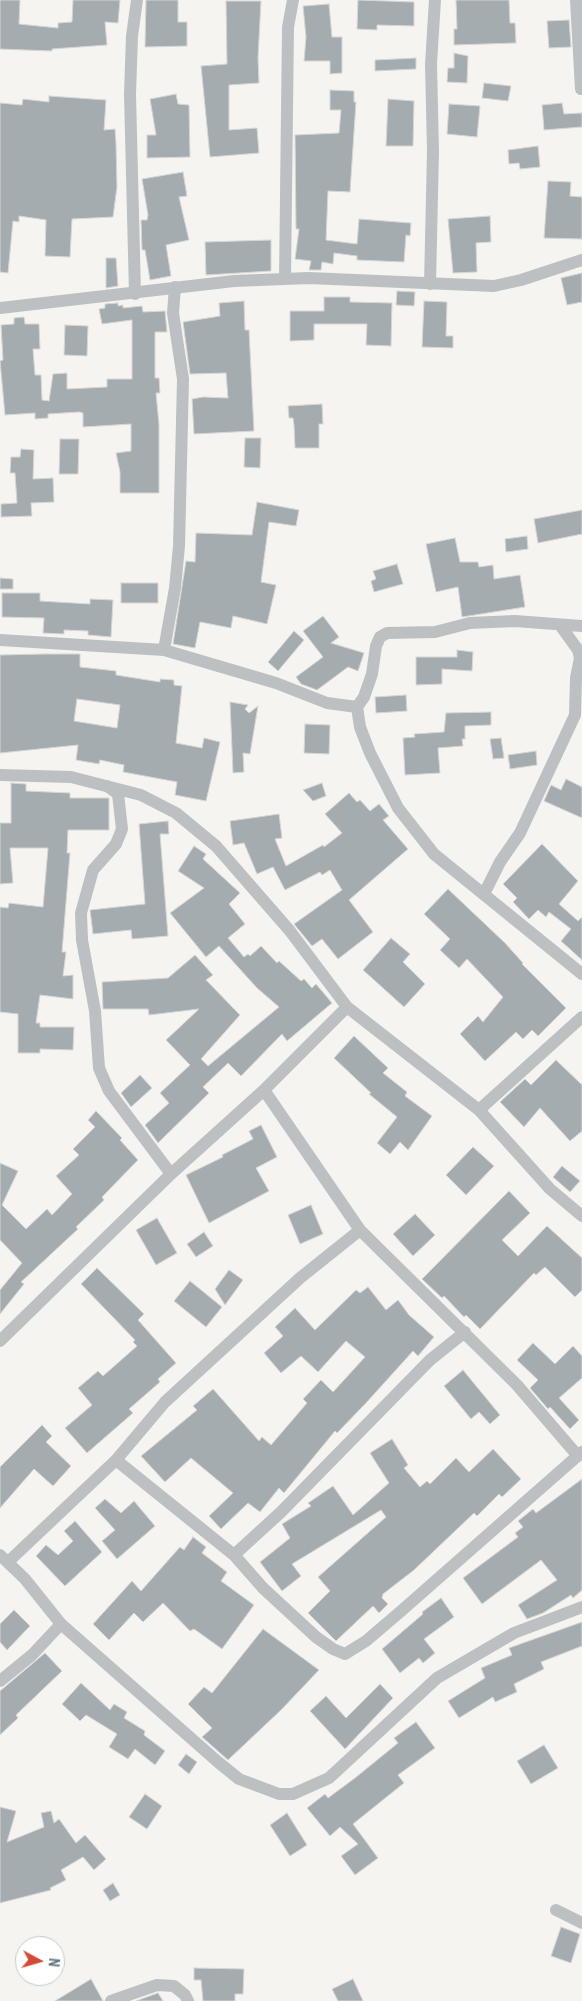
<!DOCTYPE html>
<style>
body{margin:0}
#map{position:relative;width:582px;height:2001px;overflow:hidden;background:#f5f4f1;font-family:"Roboto Condensed",sans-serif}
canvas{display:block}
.north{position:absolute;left:15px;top:1936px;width:50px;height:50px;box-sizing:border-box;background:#fff;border:1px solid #c2c9cc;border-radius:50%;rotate:96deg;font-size:14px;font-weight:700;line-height:20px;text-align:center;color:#67777f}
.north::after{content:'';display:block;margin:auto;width:18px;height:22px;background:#d14b35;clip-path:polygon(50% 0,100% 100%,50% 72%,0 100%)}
</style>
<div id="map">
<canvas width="582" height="2001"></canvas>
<div class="north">N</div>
</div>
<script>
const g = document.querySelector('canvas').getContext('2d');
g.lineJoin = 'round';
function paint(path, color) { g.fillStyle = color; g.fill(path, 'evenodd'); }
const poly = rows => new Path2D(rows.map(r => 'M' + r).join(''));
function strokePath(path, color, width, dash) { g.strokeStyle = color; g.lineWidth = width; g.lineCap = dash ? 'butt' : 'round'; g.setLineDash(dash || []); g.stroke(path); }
const building = poly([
 [0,0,20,0,19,24,58,28,58,23,72,22,73,0,120,0,118,23,105,22,107,45,52,49,52,51,0,49,0,0],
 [146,0,178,0,178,22,187,22,187,46,145,47,146,0],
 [358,0,414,2,414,26,377,25,377,30,357,29,358,0],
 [456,0,509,0,510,23,515,23,516,43,454,45,454,29,457,29,456,0],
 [226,1,261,1,258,58,259,83,229,85,229,130,257,128,259,153,210,157,201,66,227,64,226,1],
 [329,4,332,37,342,37,342,73,330,74,330,61,304,61,306,37,303,6,329,4],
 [569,20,571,47,549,48,547,21,569,20],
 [454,53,468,56,467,83,447,82,448,68,454,68,454,53],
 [416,58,416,69,375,71,375,60,416,58],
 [484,83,511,86,508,101,482,98,484,83],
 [330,90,354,91,354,102,356,102,350,192,328,191,326,240,357,244,359,219,411,223,410,236,406,235,404,262,357,260,357,256,334,253,333,264,322,262,321,270,309,270,311,261,295,259,299,229,296,229,295,135,339,133,341,110,330,110,330,90],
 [176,94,178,104,189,105,190,157,147,158,147,135,156,135,150,99,176,94],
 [49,96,106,100,104,130,115,129,116,143,117,187,113,217,72,219,70,257,45,256,46,220,19,216,19,222,13,221,8,273,0,272,0,103,22,105,23,99,49,102,49,96],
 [388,99,414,101,413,146,386,146,388,99],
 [562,103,564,114,582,113,582,127,544,130,542,105,562,103],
 [449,104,480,106,477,137,447,134,449,104],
 [538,146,540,167,520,169,519,163,509,164,508,150,538,146],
 [183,172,187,196,179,197,189,240,166,245,171,276,150,280,145,250,142,250,141,220,147,220,148,215,142,179,183,172],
 [548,181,571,182,570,196,582,197,582,239,544,238,548,181],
 [490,216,491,242,476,243,477,272,453,273,448,219,490,216],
 [271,240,271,271,206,275,205,242,271,240],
 [106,258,116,258,118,286,106,288,106,258],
 [582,273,582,302,567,305,561,278,582,273],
 [397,291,415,292,414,306,396,305,397,291],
 [324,297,350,297,350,302,392,303,391,346,366,345,367,324,314,324,314,340,290,341,290,311,324,311,324,297],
 [244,301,245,330,249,330,254,431,194,434,192,399,203,397,228,398,226,373,190,374,183,322,220,316,219,303,244,301],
 [424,301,447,302,446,336,453,336,453,348,422,347,424,301],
 [118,303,118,306,123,305,123,308,142,306,143,312,165,311,167,332,155,332,155,378,159,378,160,393,156,393,159,424,159,493,120,493,120,472,116,453,131,451,131,424,83,427,83,413,79,412,48,414,48,418,35,419,35,413,5,415,0,361,3,360,1,325,14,324,14,318,24,317,25,324,39,324,40,349,33,349,35,375,41,375,42,400,49,401,53,374,67,373,67,389,107,387,107,379,132,379,132,320,102,324,99,309,105,308,105,304,118,303],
 [65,325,88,326,87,356,64,355,65,325],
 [322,404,323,424,319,424,319,448,295,448,294,425,293,418,289,418,288,406,322,404],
 [245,438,261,438,260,468,244,467,245,438],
 [60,439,79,439,78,474,59,474,60,439],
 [21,449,34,450,33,479,53,478,54,502,31,503,32,516,1,517,1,504,17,503,15,473,10,473,11,457,20,457,21,449],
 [257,502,299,510,296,526,269,522,261,582,276,585,267,624,233,616,231,628,200,622,195,648,173,644,186,561,195,562,196,533,252,535,257,502],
 [582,510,582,534,538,543,534,519,582,510],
 [527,536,528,549,506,552,505,539,527,536],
 [455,538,460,562,478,562,479,567,493,565,494,579,520,575,525,607,462,617,458,587,436,592,426,544,455,538],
 [397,564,403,584,374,592,371,581,376,579,373,571,397,564],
 [0,578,13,579,13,589,0,589,0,578],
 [121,583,158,583,158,603,121,603,121,583],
 [2,593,40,593,40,601,90,604,90,599,113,600,111,637,88,635,88,631,64,630,64,634,43,633,44,618,2,617,2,593],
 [323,616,339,637,331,643,364,653,358,671,348,667,317,690,301,684,296,677,323,657,303,631,323,616],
 [294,631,304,640,278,671,268,662,294,631],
 [457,650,473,652,472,671,442,669,442,684,416,685,416,657,457,657,457,650],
 [45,654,80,654,80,667,116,671,116,675,160,682,160,679,174,680,174,685,182,686,176,743,202,748,204,738,220,742,206,801,175,795,177,782,123,772,124,765,100,760,99,764,76,760,78,745,0,753,0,655,45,654],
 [77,699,120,705,117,728,74,721,77,699],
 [406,695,407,711,376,713,375,697,406,695],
 [230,702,248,705,245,709,249,713,258,706,250,754,243,753,244,772,233,773,230,702],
 [491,712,491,725,465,726,465,739,462,739,463,746,438,748,440,773,405,775,403,738,415,737,414,734,444,732,446,713,491,712],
 [305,724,330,725,329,754,304,753,305,724],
 [501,738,504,758,493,759,490,739,501,738],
 [536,751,537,765,510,769,508,755,536,751],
 [566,779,582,787,582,818,544,801,551,785,561,790,566,779],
 [11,783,26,784,26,791,70,793,70,798,109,798,109,830,68,830,67,853,70,853,62,952,66,952,63,976,73,975,73,999,40,995,36,1023,40,1023,40,1027,74,1027,73,1050,40,1049,40,1053,18,1053,18,1014,0,1012,0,907,8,908,9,903,43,907,48,848,10,848,13,883,0,884,0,823,11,823,11,783],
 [322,783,326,796,313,801,303,790,322,783],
 [349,793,357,802,360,800,370,811,379,804,389,816,383,820,408,849,349,900,373,932,338,959,322,939,312,946,294,924,342,890,330,870,322,875,320,872,285,890,273,867,257,874,244,843,233,845,230,821,279,814,282,838,275,839,286,866,323,845,324,847,342,833,325,814,349,793],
 [168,821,169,834,160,834,168,936,132,939,131,930,93,934,90,910,145,904,139,824,168,821],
 [542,844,578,881,559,904,578,921,582,917,582,960,561,941,571,929,549,912,546,917,538,910,529,919,513,902,517,898,503,884,542,844],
 [194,846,206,854,203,859,240,893,229,904,245,924,228,938,244,957,248,954,250,956,261,946,277,963,279,961,301,981,304,979,312,988,316,984,332,1003,287,1041,282,1034,241,1076,228,1063,203,1087,209,1093,158,1143,145,1125,169,1103,160,1093,190,1065,166,1040,199,1009,149,1015,148,1009,103,1009,102,982,168,978,195,955,213,975,206,980,240,1015,201,1059,208,1066,279,1007,257,988,219,946,206,957,170,913,204,888,178,871,194,846],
 [448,889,505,943,523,963,522,964,566,1008,538,1036,532,1030,523,1039,516,1032,485,1061,460,1034,478,1016,483,1022,503,997,467,959,459,968,440,950,450,939,424,914,448,889],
 [391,938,410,954,403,962,425,984,404,1007,363,970,391,938],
 [354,1036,388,1068,383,1073,407,1092,405,1096,432,1116,408,1150,400,1142,390,1154,377,1143,397,1117,369,1094,371,1093,334,1058,354,1036],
 [556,1060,582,1085,582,1131,570,1141,540,1108,524,1127,500,1102,525,1079,531,1085,556,1060],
 [140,1075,152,1088,131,1107,121,1093,140,1075],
 [96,1111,122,1138,120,1140,138,1160,102,1197,104,1200,76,1227,78,1229,21,1282,24,1284,0,1314,0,1290,22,1263,0,1240,0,1163,18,1171,2,1205,26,1229,47,1209,52,1215,72,1194,56,1176,79,1155,73,1149,95,1127,88,1120,96,1111],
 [261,1125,277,1157,256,1168,269,1191,209,1223,186,1175,223,1157,222,1155,253,1139,249,1131,261,1125],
 [473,1147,494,1166,466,1195,446,1175,473,1147],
 [562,1166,580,1181,570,1192,553,1177,562,1166],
 [509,1191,530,1213,502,1240,518,1256,547,1226,582,1258,582,1290,575,1297,545,1267,536,1275,534,1273,480,1329,466,1315,464,1317,444,1296,442,1298,422,1279,509,1191],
 [311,1205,323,1234,300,1244,288,1215,311,1205],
 [415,1214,435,1235,413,1256,393,1234,415,1214],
 [157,1218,177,1253,156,1265,136,1230,157,1218],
 [204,1232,213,1246,196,1257,187,1244,204,1232],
 [97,1268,144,1314,138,1320,176,1363,158,1379,160,1382,129,1409,133,1413,87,1453,65,1428,92,1405,78,1388,98,1371,103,1376,137,1346,133,1342,135,1340,81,1284,97,1268],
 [229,1270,243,1280,225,1305,215,1289,229,1270],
 [190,1281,222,1307,206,1327,174,1301,190,1281],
 [368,1287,386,1310,398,1300,409,1315,434,1337,418,1356,413,1351,366,1403,337,1433,335,1431,284,1493,279,1488,260,1512,248,1503,221,1529,209,1516,233,1493,191,1458,165,1482,141,1456,197,1410,193,1406,213,1389,259,1441,262,1437,271,1445,307,1403,303,1399,321,1380,333,1392,365,1357,346,1341,318,1372,301,1356,281,1373,264,1353,283,1336,275,1327,295,1308,315,1330,356,1290,360,1293,368,1287],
 [533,1343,555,1364,573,1346,582,1356,582,1378,559,1398,579,1420,570,1429,550,1407,548,1409,530,1388,538,1380,517,1360,533,1343],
 [463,1370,500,1415,490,1424,479,1412,471,1419,444,1386,463,1370],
 [42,1425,52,1436,46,1442,71,1466,53,1486,34,1469,0,1508,0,1467,42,1425],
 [392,1439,408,1465,404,1468,420,1487,427,1481,430,1484,456,1458,469,1472,493,1449,521,1479,502,1497,499,1494,477,1516,474,1513,414,1570,383,1594,382,1598,388,1604,379,1613,373,1606,336,1641,308,1613,330,1591,318,1577,386,1517,381,1510,292,1564,301,1576,282,1591,260,1562,290,1538,282,1524,311,1506,308,1503,333,1486,353,1515,389,1483,370,1453,392,1439],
 [582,1479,582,1590,573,1598,571,1595,543,1613,527,1619,518,1605,557,1580,541,1560,482,1604,463,1578,518,1537,515,1533,523,1527,518,1521,533,1509,536,1513,582,1479],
 [105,1499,121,1513,134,1501,155,1526,117,1559,102,1541,115,1530,95,1508,105,1499],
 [75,1521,102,1552,65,1586,36,1556,46,1545,58,1555,73,1541,64,1531,75,1521],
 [193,1537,206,1547,202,1553,227,1572,221,1581,254,1605,222,1649,194,1629,190,1631,163,1603,143,1622,134,1613,109,1640,93,1624,132,1581,141,1591,180,1547,184,1550,193,1537],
 [441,1598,454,1617,424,1639,435,1653,423,1663,419,1658,400,1673,382,1649,423,1614,422,1612,441,1598],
 [14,1610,30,1626,7,1650,0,1642,0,1624,14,1610],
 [582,1622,582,1646,541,1662,544,1669,514,1684,517,1692,495,1702,493,1697,459,1718,448,1701,485,1678,481,1668,512,1655,509,1648,582,1622],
 [263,1629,319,1670,281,1710,228,1760,202,1737,212,1728,188,1704,204,1687,212,1693,263,1629],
 [45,1653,62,1671,16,1715,18,1718,0,1735,0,1691,45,1653],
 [81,1683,110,1710,114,1704,127,1712,124,1718,145,1731,144,1735,165,1751,155,1765,135,1749,128,1759,109,1747,117,1734,86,1715,80,1721,62,1704,81,1683],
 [380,1684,393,1698,345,1749,310,1711,326,1696,346,1718,380,1684],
 [416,1722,435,1748,398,1775,404,1783,353,1824,378,1858,355,1875,341,1856,358,1844,340,1827,330,1836,307,1808,325,1794,328,1798,355,1778,398,1743,394,1738,416,1722],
 [544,1745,558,1768,531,1784,517,1761,544,1745],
 [186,1754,197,1762,189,1774,178,1765,186,1754],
 [145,1794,162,1806,147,1829,129,1817,145,1794],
 [0,1807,16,1811,7,1842,44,1827,41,1813,51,1811,54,1823,59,1819,76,1843,85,1835,106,1859,94,1870,83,1857,61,1870,66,1880,50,1888,51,1890,0,1903,0,1807],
 [287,1813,307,1845,290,1856,270,1825,287,1813],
 [113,1883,120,1895,110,1901,103,1890,113,1883],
 [561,1927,580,1934,571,1963,551,1956,561,1927],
 [194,1968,244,1969,243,1994,235,1994,235,2001,203,2001,201,1980,194,1980,194,1968],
 [91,1979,103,2001,55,2001,91,1979],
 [353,1979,363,2001,338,2001,332,1989,353,1979],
 [158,1993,163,2001,136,2001,158,1993]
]);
const street = poly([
 [576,0,581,89],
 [285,279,288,27,293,0],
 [430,284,433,151,431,64,435,0],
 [135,294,130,94,132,36,137,0],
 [0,308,234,281,309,278,494,286,521,280,582,260],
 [582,626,515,621,470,623,435,632,387,633,380,637,376,646,372,674,364,697,357,707,360,727,370,753,398,808,434,854,582,974],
 [0,640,164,650,276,683,327,703,357,707],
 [164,650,175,588,179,546,183,379,173,313,175,287],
 [0,775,71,777,141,795,176,813,216,846,290,931,347,1007,479,1110,550,1189,582,1216],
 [107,786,118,794,122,829,116,844,93,870,81,913,82,940,95,1011,99,1068,109,1091,171,1174],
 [484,894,500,862,520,833,575,715,576,678,580,658,578,650,560,625],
 [264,1090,360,1230,517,1385,578,1456],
 [479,1110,582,1017],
 [0,1341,171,1174,264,1090,347,1007],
 [116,1460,234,1555,263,1588,316,1637,333,1649,345,1654,366,1641,400,1612,582,1452],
 [0,1555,25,1579,61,1624,218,1762,239,1779,279,1794,293,1794,329,1778,437,1678,514,1633,582,1607],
 [234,1555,281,1512,430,1360,465,1332],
 [8,1562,116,1460,165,1402,300,1278,360,1230],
 [0,1681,32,1655,61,1624],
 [556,1910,582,1923],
 [111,2001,157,1985,174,1986,185,1995,188,2001]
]);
paint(building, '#a4acb0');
strokePath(building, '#d6d6d4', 1);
strokePath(street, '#bcc0c3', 12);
</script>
